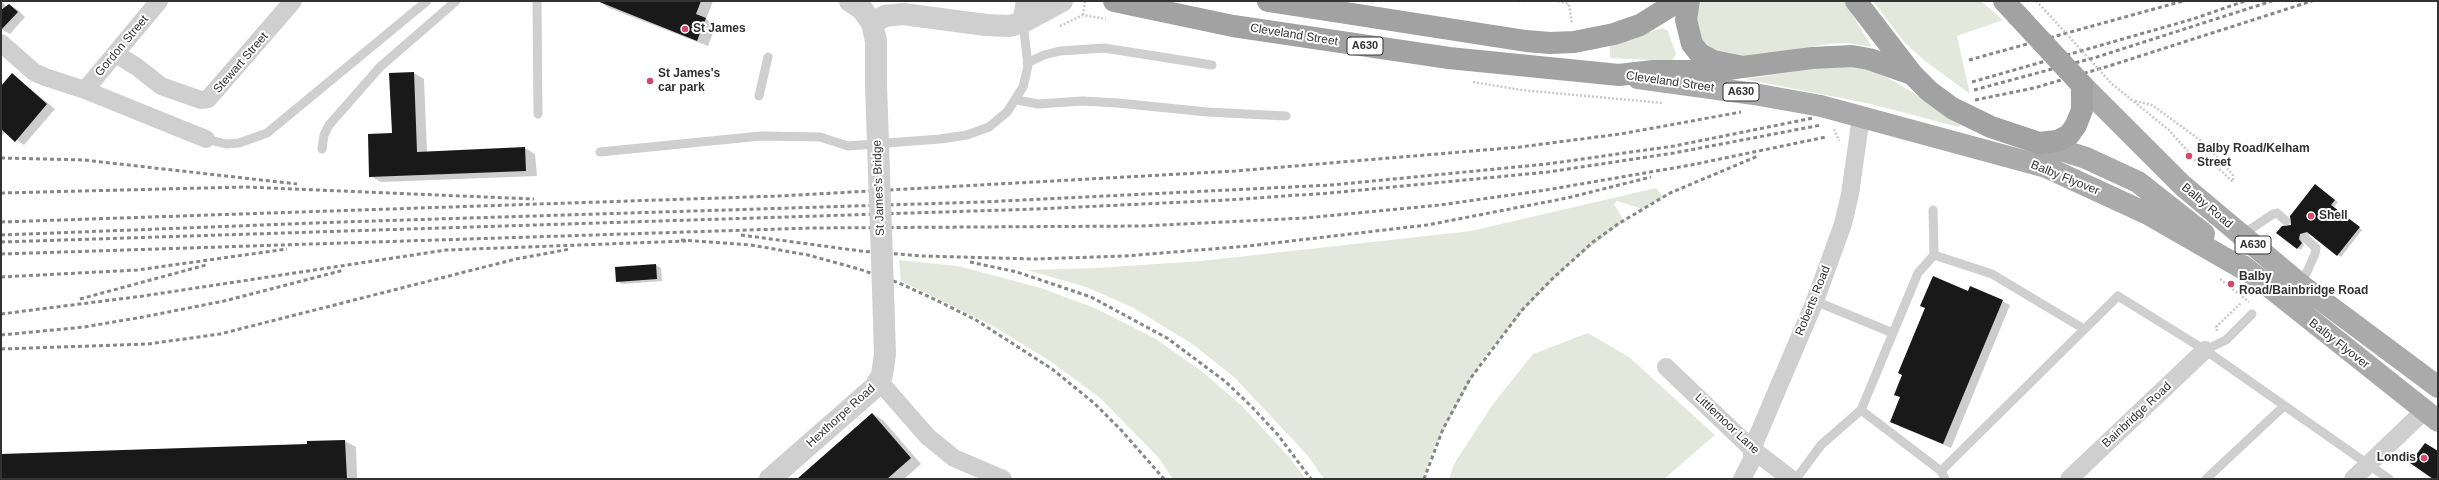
<!DOCTYPE html>
<style>
body{margin:0}
#map{position:relative;width:2439px;height:480px;overflow:hidden;background:#fff;font-family:Arial,sans-serif}
canvas{display:block}
.frame{position:absolute;inset:0;border:2px solid #323232;pointer-events:none}
</style>
<div id="map">
<canvas width="2439" height="480"></canvas>
<div class="frame"></div>
</div>
<script>
const g = document.querySelector('canvas').getContext('2d');
g.lineJoin = 'round';
function paint(path, color) { g.fillStyle = color; g.fill(path, 'evenodd'); }
const poly = rows => new Path2D(rows.map(r => 'M' + r).join(''));
function strokePath(path, color, width, dash) { g.strokeStyle = color; g.lineWidth = width; g.lineCap = dash ? 'butt' : 'round'; g.setLineDash(dash || []); g.stroke(path); }
function drawText(font, color, halo, rows, align = 'center') {
  g.font = font + ' Arial,sans-serif'; g.lineWidth = 4; g.setLineDash([]); g.textBaseline = 'middle'; g.strokeStyle = halo; g.fillStyle = color; for (const [text, x, y, turn = 0] of rows) {
    g.save(); g.translate(x, y); g.rotate((+turn || 0) * Math.PI / 180); g.textAlign = isNaN(turn) ? turn : align; if (halo) g.strokeText(text, 0, 0); g.fillText(text, 0, 0); g.restore();
  }
}
const green = poly([
 [1701,1,1844,1,1872,47,1847,43,1828,44,1738,58,1717,53,1703,42,1696,23],
 [1873,1,1981,1,2003,20,1957,36,1970,94,1925,61,1905,43],
 [1662,28,1668,31,1676,54,1672,61,1610,58,1610,46],
 [1856,66,1886,77,1909,90,1961,124,1959,127,1871,104,1745,79,1817,68],
 [1656,188,1663,197,1643,209,1617,201,1614,204,1624,221,1567,266,1525,309,1483,358,1434,448,1423,479,1324,479,1308,456,1235,378,1194,345,1132,307,1086,287,1027,270,1096,268,1201,261,1471,231],
 [899,260,958,266,1041,288,1097,309,1156,339,1204,373,1242,406,1289,457,1306,479,1173,479,1158,457,1099,397,1050,361,993,326,901,281],
 [1588,333,1629,357,1715,435,1664,479,1449,479,1454,464,1493,404,1533,354]
]);
const shadow = poly([
 [1,1,7,7,10,5,18,10,25,17,10,34,1,29],
 [599,1,713,1,706,19,716,25,708,46,609,8],
 [414,73,424,79,427,152,525,148,535,154,537,176,381,182,370,176,393,134],
 [12,74,55,109,24,145,5,132,1,137,1,87],
 [2318,187,2338,202,2334,207,2362,230,2341,257,2310,234,2304,236,2302,242,2304,245,2301,250,2298,248,2292,226],
 [656,265,661,268,662,281,622,284,617,281],
 [1969,292,2002,301,2010,305,1951,448,1899,426,1901,398,1895,394],
 [873,414,883,420,921,464,904,479,798,479],
 [345,441,356,447,357,479,1,479,1,455,308,445,308,442]
]);
const building = poly([
 [597,1,701,1,696,14,706,18,697,41],
 [9,4,18,12,1,30,1,10],
 [414,72,417,152,525,147,526,171,369,177,368,134,392,133,389,73],
 [12,73,47,104,15,142,1,129,1,86],
 [2315,184,2335,200,2331,205,2360,227,2337,256,2307,232,2300,234,2299,239,2302,243,2297,249,2276,233,2282,226,2291,225,2290,216],
 [656,264,657,279,616,282,615,267],
 [1933,276,1968,291,1970,286,2003,300,1943,444,1890,422,1900,397,1894,395,1902,375,1898,373,1925,308,1920,306],
 [872,413,911,458,887,479,797,479],
 [345,440,347,479,1,479,1,454,307,444,307,441],
 [2425,443,2438,451,2438,479,2433,479,2410,463]
]);
const path = poly([
 [1518,1,1526,1],
 [1558,1,1569,4,1572,24],
 [2036,1,2042,7],
 [1083,15,1085,1],
 [1060,26,1083,15,1106,19],
 [1473,82,1521,90,1663,103],
 [2112,84,2169,130,2198,163,2216,166,2233,182],
 [2135,101,2152,105,2204,143,2233,175,2233,181],
 [1834,129,1839,141],
 [2220,279,2249,302],
 [2217,331,2216,327,2241,303]
]);
const service = poly([
 [537,1,538,114],
 [1027,63,1044,55,1060,51,1104,48,1212,65],
 [759,96,768,57],
 [1017,100,1038,104,1083,101,1118,103,1207,112,1286,116],
 [206,139,226,144,239,143,267,133,427,1],
 [322,149,324,135,329,125,380,67,456,1],
 [600,152,761,136,820,137,848,146,940,139,967,135,989,127,1007,112,1023,87,1028,66,1023,22],
 [1933,210,1934,255],
 [2242,235,2273,214,2277,213,2286,221],
 [2301,285,2315,254,2316,248,2305,238],
 [1815,301,1893,333],
 [2205,350,2226,340,2252,314],
 [1861,410,1918,273,1934,255,1992,274,2084,329],
 [1941,471,2118,296,2205,350,2389,479],
 [1796,479,1821,445,1861,410,1941,471,1945,479],
 [2206,479,2284,406]
]);
const minor = poly([
 [1,43,34,72,45,77,85,90,206,139],
 [116,54,137,67,161,86,201,100,208,99,293,1],
 [85,90,159,1],
 [1666,367,1752,449,1791,479],
 [879,381,928,437,954,458,1003,479],
 [1742,479,1752,460,1752,449,1815,301,1843,224,1850,194,1861,117],
 [2069,479,2205,350],
 [2353,479,2424,411]
]);
const tertiary = poly([
 [850,1,862,9,872,23,876,41,876,85],
 [1023,22,1062,1],
 [872,23,885,16,903,14,986,25,1010,26,1023,22,1027,1],
 [770,479,875,387,882,375,885,354,883,290]
]);
const primary = poly([
 [1638,78,1754,94,1821,106,2046,167,2148,214,2254,275],
 [2082,85,2182,185,2301,285,2438,387],
 [2039,143,2086,158,2138,182,2204,234],
 [2243,266,2438,421]
]);
const trunk = poly([
 [1114,1,1233,26,1449,58,1619,75,1653,71,1717,71,1743,67],
 [1268,1,1526,41,1550,43,1574,42,1614,34,1640,25,1679,1],
 [1689,1,1686,20,1692,44,1700,54,1713,61,1743,67,1812,58,1852,56,1869,59,1912,74],
 [1856,1,1912,74,1929,91,1952,108,1991,127,2039,143,2057,141,2069,135,2076,125,2082,110,2082,85],
 [2004,1,2018,16]
]);
const rail = poly([
 [1969,60,2183,1],
 [1972,82,2193,19,2245,1],
 [1974,90,2097,57,2272,1],
 [1975,100,2034,88,2109,66,2312,1],
 [1,158,84,160,297,184],
 [1,193,245,187,534,199],
 [1,222,779,196,1235,171,1520,147,1620,134,1741,112],
 [1,235,341,222,982,202,1332,185,1547,164,1674,146,1813,118],
 [741,235,861,251,922,256,1034,259,1125,256,1248,246,1427,225,1567,198,1651,177],
 [681,240,751,245,808,255,859,269,899,283,936,300,976,320,1052,369,1094,403,1122,431,1164,479],
 [1,242,1037,209,1227,200,1330,193,1548,172,1674,153,1821,125],
 [1,254,811,228,1142,226,1305,218,1440,205,1546,190,1691,165,1826,137],
 [970,262,1017,272,1091,297,1167,338,1226,382,1251,406,1278,435,1311,479],
 [1,277,137,270,287,249],
 [80,299,206,265],
 [1,314,143,296,446,250,686,241],
 [1,335,84,327,143,317,224,301,344,270],
 [1,349,148,344,220,334,516,259,570,249],
 [1424,479,1443,429,1470,379,1522,310,1552,279,1593,242,1618,224,1670,193,1758,156]
]);
const pathBridge = poly([
 [2042,7,2112,84]
]);
const tertiaryBridge = poly([
 [876,85,883,290]
]);
const trunkBridge = poly([
 [2018,16,2082,85]
]);
const markers = [
 [685,29,4,"#d4486d"],
 [650,81,4,"#d4486d"],
 [2189,156,4,"#d4486d"],
 [2311,216,4,"#d4486d"],
 [2231,284,4,"#d4486d"],
 [2424,458,4,"#d4486d"]
];
const shields = [
 [1365,46,36],
 [1741,92,36],
 [2253,245,36]
];
const shieldNames = [
 ["A630",1365,46],
 ["A630",1741,92],
 ["A630",2253,245]
];
const poiNames = [
 ["St James",693,29],
 ["St James's",658,74],
 ["car park",658,88],
 ["Balby Road/Kelham",2197,149],
 ["Street",2197,163],
 ["Shell",2319,216],
 ["Balby",2239,277],
 ["Road/Bainbridge Road",2239,291],
 ["Londis",2416,458,"right"]
];
const streetNames = [
 ["Cleveland Street",1294,35,9],
 ["Gordon Street",122,46,-50],
 ["Stewart Street",241,63,-49],
 ["Cleveland Street",1670,82,8],
 ["Balby Flyover",2065,178,22],
 ["St James's Bridge",879,188,-92],
 ["Balby Road",2207,206,40],
 ["Roberts Road",1813,301,-68],
 ["Balby Flyover",2339,344,38],
 ["Bainbridge Road",2137,415,-43],
 ["Hexthorpe Road",841,416,-42],
 ["Littlemoor Lane",1727,424,43]
];
paint(green, '#e4e8dc');
paint(shadow, '#0003');
paint(building, '#191919');
strokePath(path, '#c9c9c9', 2.5, [2, 2]);
strokePath(service, '#cfcfcf', 9);
strokePath(minor, '#cfcfcf', 18);
strokePath(tertiary, '#cfcfcf', 22);
strokePath(primary, '#aaa', 22);
strokePath(trunk, '#a2a2a2', 22);
strokePath(rail, '#878787', 3, [4, 3]);
strokePath(pathBridge, '#c9c9c9', 2.5, [2, 2]);
strokePath(tertiaryBridge, '#cfcfcf', 22);
strokePath(trunkBridge, '#a2a2a2', 22);
for (const [x, y, r, color] of markers) { const dot = new Path2D(); dot.arc(x, y, r, 0, 2 * Math.PI); g.fillStyle = color; g.fill(dot); strokePath(dot, '#fff', 1.5); }
for (const [x, y, w] of shields) { const box = new Path2D(); box.roundRect(x - w / 2, y - 9, w, 18, 3); g.fillStyle = '#fff'; g.fill(box); strokePath(box, '#323232', 1); }
drawText('bold 11px', '#323232', null, shieldNames);
drawText('bold 12px', '#323232', '#fff', poiNames, 'left');
drawText('12px', '#323232', '#fff', streetNames);
</script>
